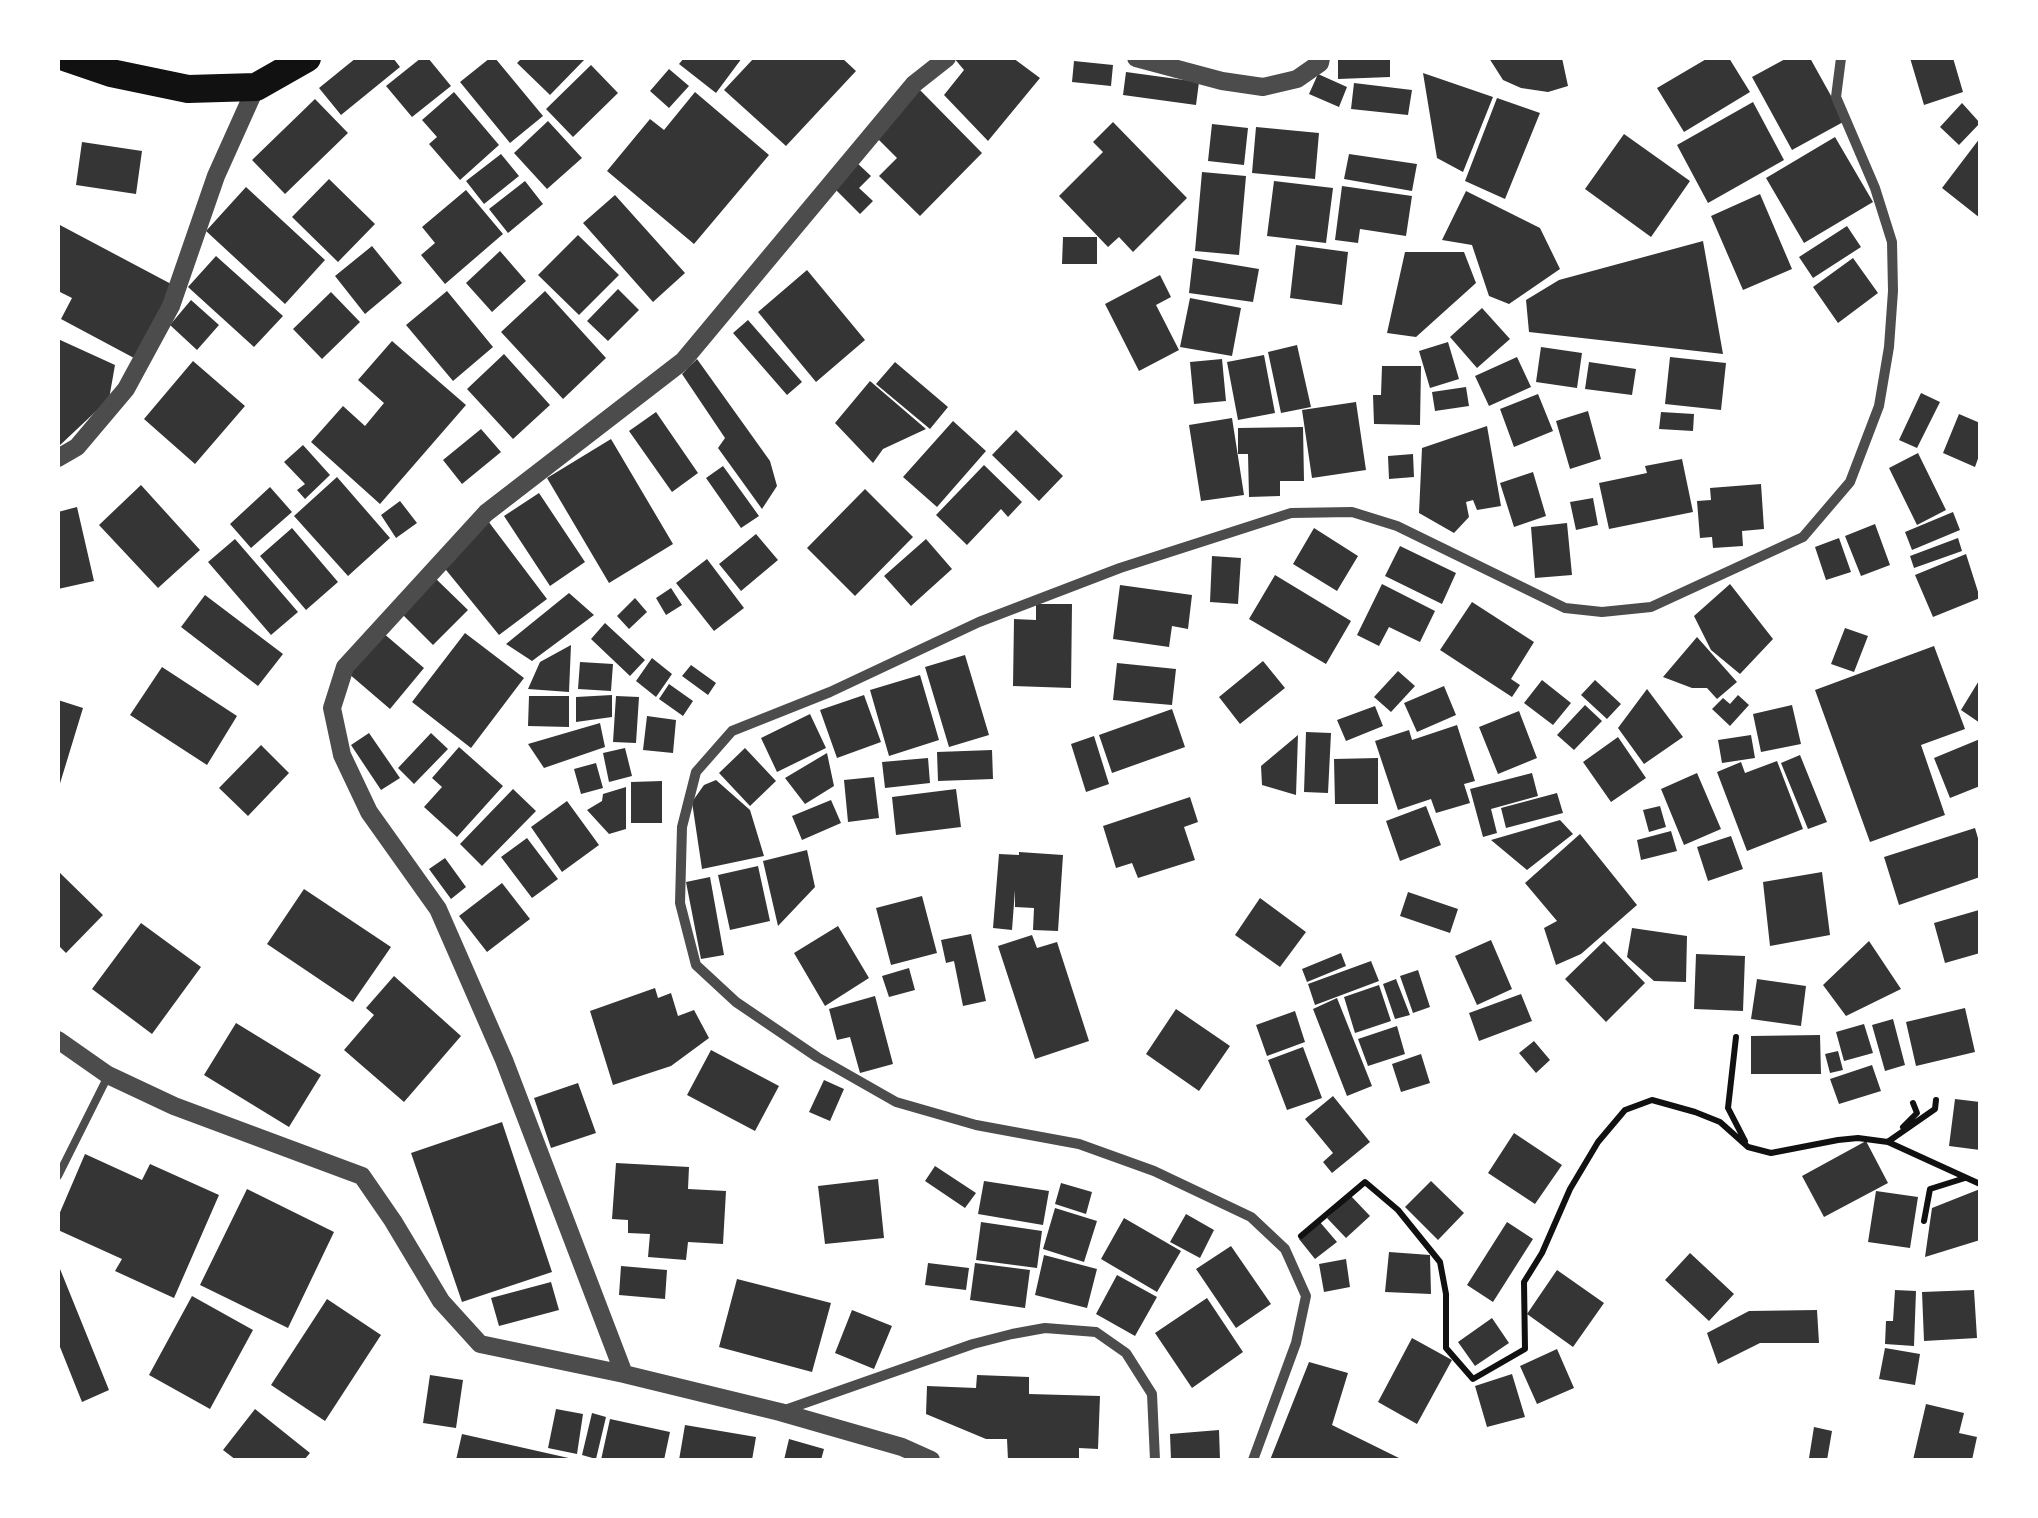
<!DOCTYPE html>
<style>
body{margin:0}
#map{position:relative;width:2038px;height:1518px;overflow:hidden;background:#fff;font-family:Manrope,sans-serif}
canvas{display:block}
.frame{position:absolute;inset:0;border:60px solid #fff;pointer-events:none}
</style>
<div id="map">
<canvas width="2038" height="1518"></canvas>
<div class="frame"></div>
</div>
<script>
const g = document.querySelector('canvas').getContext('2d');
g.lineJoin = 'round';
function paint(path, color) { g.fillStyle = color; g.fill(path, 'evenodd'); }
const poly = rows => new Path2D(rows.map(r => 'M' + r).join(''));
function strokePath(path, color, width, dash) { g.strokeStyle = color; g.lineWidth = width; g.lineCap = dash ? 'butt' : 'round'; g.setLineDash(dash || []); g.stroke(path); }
const building = poly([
 [356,58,393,58,400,67,341,115,319,88],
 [421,58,428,58,451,86,412,117,386,86],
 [490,58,495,58,543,116,510,143,460,82],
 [522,58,586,58,550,95,517,63],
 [684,58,742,58,716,93,679,64],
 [754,58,842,58,856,71,786,146,724,90],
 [954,58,1013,58,1040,78,988,141,944,95,964,70],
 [1338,58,1390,58,1390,77,1338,79],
 [1489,58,1562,58,1568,86,1548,92,1521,88,1503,80],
 [1708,58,1729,58,1750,92,1684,132,1657,88],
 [1787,58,1810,58,1845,121,1792,150,1752,77],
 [1910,58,1953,58,1963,92,1924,105],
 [1074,61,1113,65,1111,86,1072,82],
 [591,65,618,93,573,137,546,109],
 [669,69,689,86,669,108,650,91],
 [1126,72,1199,82,1196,105,1123,95],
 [1423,73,1493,97,1463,172,1437,158],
 [1318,74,1347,87,1339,107,1309,94],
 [1354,83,1412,90,1408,115,1351,109],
 [920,90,982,153,920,216,879,176,897,158,875,136],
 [454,92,499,145,460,180,429,144,437,137,422,120],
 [695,92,769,155,694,244,607,171,650,119,664,130],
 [1497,98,1540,113,1505,199,1465,181],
 [315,99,348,133,285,194,252,160],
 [1753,102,1784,160,1708,203,1677,145],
 [1962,103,1980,123,1959,145,1940,127],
 [548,121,582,158,547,189,514,153],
 [1113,122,1187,198,1133,252,1119,237,1108,247,1059,196,1103,152,1093,142],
 [1212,124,1248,128,1244,165,1208,161],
 [1256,127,1319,133,1315,179,1252,173],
 [1624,134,1690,181,1651,237,1585,189],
 [1835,137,1873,202,1804,243,1766,178],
 [1980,138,1980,218,1942,188],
 [82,142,142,151,136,194,76,185],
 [501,154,519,176,484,204,466,181],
 [1349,154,1417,164,1412,191,1344,179],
 [855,161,871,176,859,188,873,201,860,214,831,185],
 [1202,172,1246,176,1239,255,1195,251],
 [329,179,375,224,338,262,292,217],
 [525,181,543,204,508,233,489,209],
 [1274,181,1333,188,1326,243,1267,236],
 [1342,186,1412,196,1406,236,1360,229,1358,243,1335,240],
 [246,187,325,260,285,304,206,231],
 [466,190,503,234,445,284,421,255,435,243,422,227],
 [1466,191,1540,228,1560,269,1509,304,1489,296,1472,245,1442,240],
 [1760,194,1792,269,1743,290,1711,216],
 [615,195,685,273,653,302,583,223],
 [58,224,173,285,134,358,61,319,72,298,58,291],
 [1847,226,1861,247,1813,278,1799,257],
 [578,235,619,275,579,315,538,275],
 [1063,237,1097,237,1097,264,1062,264],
 [1703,241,1723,354,1529,332,1526,300,1559,280],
 [1296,245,1348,252,1342,305,1290,298],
 [372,246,402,283,365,314,335,276],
 [500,251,526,281,492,312,466,283],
 [1405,252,1464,252,1476,283,1416,337,1387,333],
 [216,256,283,316,254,347,188,287],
 [1193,258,1259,269,1253,302,1189,293],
 [1853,258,1878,293,1838,323,1813,287],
 [807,270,865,340,816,382,758,312],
 [1160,275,1171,297,1156,305,1179,350,1139,371,1105,304],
 [618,289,639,310,608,341,587,321],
 [447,291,493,347,453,381,406,325],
 [545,291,606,358,563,399,501,332],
 [331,292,360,322,322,359,293,329],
 [1190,298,1241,308,1232,356,1180,347],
 [191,300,219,325,197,350,170,325],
 [1482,308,1510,339,1477,368,1450,337],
 [748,320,802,382,787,395,733,333],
 [58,339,115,365,109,399,58,447],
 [392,341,466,405,380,504,311,442,343,406,365,426,384,403,358,380],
 [1448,342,1459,379,1430,388,1419,351],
 [1297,345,1311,407,1281,413,1268,352],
 [1541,347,1582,353,1577,388,1536,382],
 [504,354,550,405,513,439,467,389],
 [1264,355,1275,413,1238,420,1227,362],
 [1517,357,1531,387,1489,406,1475,376],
 [1670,357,1726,363,1721,410,1665,404],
 [697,359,770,461,777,486,762,509,718,448,725,438,682,374],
 [1222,359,1226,401,1194,404,1190,362],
 [193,361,245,406,195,464,144,419],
 [895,362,948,407,930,429,876,384],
 [1589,362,1636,369,1632,395,1585,389],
 [1382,366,1421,366,1420,425,1374,424,1373,395,1381,395],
 [870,381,926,429,883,449,873,463,835,423],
 [1466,387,1469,406,1435,411,1432,392],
 [1921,393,1940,402,1917,448,1899,440],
 [1538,394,1553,431,1514,447,1500,409],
 [1356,402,1366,470,1312,478,1302,410],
 [1588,411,1601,459,1570,469,1556,421],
 [656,412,698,473,672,492,629,431],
 [1661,412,1694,414,1693,431,1659,429],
 [1959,414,1980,423,1980,453,1975,467,1943,453],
 [1232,418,1244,495,1201,501,1189,425],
 [953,421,986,451,937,507,903,477],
 [1487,426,1501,506,1477,510,1473,500,1466,502,1469,517,1454,533,1419,513,1422,448],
 [1303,427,1304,481,1280,481,1280,496,1249,497,1248,454,1238,454,1238,428],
 [481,429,501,452,462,484,443,460],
 [1016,430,1063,476,1039,501,992,455],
 [611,439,673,544,609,583,547,478],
 [303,445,330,475,305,499,297,490,305,484,284,462],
 [1918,453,1946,510,1917,525,1889,468],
 [1413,454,1414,477,1389,479,1388,456],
 [1682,459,1693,512,1609,529,1599,483,1647,473,1645,466],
 [984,465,1022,502,1008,517,1001,509,967,545,936,515],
 [723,466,759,516,741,528,706,478],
 [1533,472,1546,516,1514,527,1500,483],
 [337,477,390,538,348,576,294,516],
 [1761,484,1764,529,1742,531,1743,546,1713,548,1712,537,1700,538,1697,501,1711,500,1710,488],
 [141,485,200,550,158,588,99,525],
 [270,487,292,512,251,548,230,524],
 [865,489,913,537,855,596,807,548],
 [539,493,585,562,550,586,504,516],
 [1593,498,1598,525,1576,530,1570,502],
 [400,501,417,523,396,538,381,515],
 [77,507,94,581,58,589,58,512],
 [1953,512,1960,530,1912,550,1905,532],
 [485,517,547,599,499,635,442,565],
 [1567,523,1572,575,1535,578,1531,527],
 [1875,524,1890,565,1861,576,1845,536],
 [292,528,338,582,306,610,260,556],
 [1314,528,1358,556,1337,591,1293,564],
 [756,534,778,560,741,591,719,564],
 [1839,538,1851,572,1826,580,1815,547],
 [1958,538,1962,551,1914,568,1910,556],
 [235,539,298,612,271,635,208,562],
 [926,539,952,569,911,606,884,576],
 [1400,546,1456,573,1442,604,1385,576],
 [1966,554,1980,598,1933,617,1915,575],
 [1212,556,1241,558,1238,604,1210,602],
 [707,559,744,608,714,631,676,583],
 [1275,575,1351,621,1326,664,1249,619],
 [433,576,468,610,433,645,399,611],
 [1382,584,1435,611,1420,642,1389,627,1379,646,1357,635],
 [1730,584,1773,639,1740,674,1711,650,1694,616],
 [1120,585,1192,595,1188,629,1172,626,1169,647,1113,639],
 [671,588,682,605,666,615,656,598],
 [569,593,594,615,532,661,506,644],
 [205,595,283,654,258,686,181,627],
 [635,598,647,612,629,629,617,616],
 [1472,602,1534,642,1511,679,1520,685,1512,697,1440,650],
 [1036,604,1072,604,1071,688,1013,686,1014,619,1036,620],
 [605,623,645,660,630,676,591,639],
 [1845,628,1868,636,1854,672,1831,664],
 [382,632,424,668,390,709,348,673],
 [465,633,524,678,471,748,412,702],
 [1697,637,1737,682,1717,699,1707,688,1692,688,1663,677],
 [571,645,569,692,528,689,540,662],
 [1934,646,1965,729,1921,745,1945,815,1870,842,1815,690],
 [965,655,989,735,949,747,925,667],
 [652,658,672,674,656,697,636,681],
 [1263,661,1285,688,1240,724,1219,697],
 [580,662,613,664,611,691,578,689],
 [1117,663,1176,669,1172,705,1113,700],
 [691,665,716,683,708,695,682,676],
 [162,667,237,716,207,765,130,715],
 [1398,671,1415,686,1391,712,1374,697],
 [920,675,939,740,889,756,870,690],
 [1980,679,1980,723,1961,710],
 [1542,680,1571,703,1553,725,1524,703],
 [1595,680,1621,704,1607,719,1581,695],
 [669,684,693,701,683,716,659,699],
 [1444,686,1456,715,1417,732,1404,703],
 [1647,689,1683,737,1644,764,1618,728],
 [612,695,612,717,576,722,576,697],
 [864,695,881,742,837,758,820,710],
 [1738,695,1749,705,1730,726,1712,709,1723,698,1730,704],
 [529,696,569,696,569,727,528,726],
 [616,696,639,697,636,743,613,742],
 [58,700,83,708,58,790],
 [1585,705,1602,721,1574,750,1557,735],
 [1792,705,1801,744,1761,752,1753,714],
 [1375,706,1383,726,1346,741,1337,720],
 [1172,709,1185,747,1112,773,1099,735],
 [1519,711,1537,758,1498,774,1479,727],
 [810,714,826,748,777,772,761,738],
 [647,716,676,720,673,753,643,750],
 [600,723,605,747,544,768,528,744],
 [1457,725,1475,781,1464,784,1470,803,1436,813,1431,799,1398,810,1375,741,1409,730,1412,740],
 [1306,732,1331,733,1328,793,1304,792],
 [369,733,400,778,381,790,351,745],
 [431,733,448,749,414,784,398,768],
 [1298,735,1296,795,1262,785,1261,766],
 [1751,735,1755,758,1722,763,1718,740],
 [1094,736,1109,784,1086,792,1071,744],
 [1618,737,1646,778,1611,802,1583,762],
 [1980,739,1980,786,1950,798,1934,758],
 [261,745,289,773,248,816,219,788],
 [459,747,503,786,457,837,424,807,442,787,432,778],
 [625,748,632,776,609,782,603,753],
 [745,748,776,781,750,806,719,773],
 [992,750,993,779,938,781,937,752],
 [827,753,834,786,805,804,785,778],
 [1800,755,1827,822,1808,829,1781,763],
 [928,758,930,783,885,788,882,762],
 [1378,758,1378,804,1335,804,1334,759],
 [1777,761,1803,829,1747,851,1717,772,1741,762,1745,773],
 [596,763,603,788,581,794,574,769],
 [1532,773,1538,796,1491,809,1497,833,1483,837,1470,789],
 [1697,773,1721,829,1684,845,1661,789],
 [874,777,879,818,848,822,844,780],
 [716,780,750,810,764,856,702,869,692,802,704,785],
 [662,781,662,823,631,823,631,782],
 [626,787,626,829,609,834,587,810,602,801,603,794],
 [513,789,536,811,482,866,460,844],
 [956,789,961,827,896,835,892,797],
 [1557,793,1563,813,1506,828,1501,808],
 [1190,797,1198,822,1184,827,1195,860,1138,878,1132,863,1116,868,1103,826],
 [831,800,841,823,802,840,792,816],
 [567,801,599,845,562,872,531,827],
 [1426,806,1441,845,1400,861,1386,821],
 [1660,806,1666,827,1649,832,1643,810],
 [1560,820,1573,834,1527,870,1491,840],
 [1975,828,1980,845,1980,877,1899,905,1884,857],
 [1671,831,1677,851,1641,860,1637,840],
 [1580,834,1637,905,1581,954,1556,965,1544,928,1557,921,1525,883],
 [1731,836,1743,869,1708,881,1697,847],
 [527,838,558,879,532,898,501,857],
 [807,850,815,887,778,926,763,861],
 [1019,852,1063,855,1058,931,1033,930,1034,908,1015,907,1015,890,1012,930,993,928,999,854,1019,855],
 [445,858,466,887,451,899,429,869],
 [758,866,770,921,730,930,718,875],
 [58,871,103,915,66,953,58,945],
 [1822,872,1830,935,1770,946,1763,882],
 [710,877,724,955,701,959,686,882],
 [502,883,530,919,487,952,459,916],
 [304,889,391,947,353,1002,267,944],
 [1408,892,1458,909,1450,933,1400,916],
 [922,896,937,953,891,965,876,908],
 [1260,898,1306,932,1280,967,1235,935],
 [1979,910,1980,953,1945,963,1934,923],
 [141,923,201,967,152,1034,92,989],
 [838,926,869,978,825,1006,794,953],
 [1632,928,1687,936,1686,982,1654,981,1627,957],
 [971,934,986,1001,963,1006,954,961,946,963,941,940],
 [1032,935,1037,948,1057,942,1089,1041,1035,1059,998,946],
 [1491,940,1512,989,1477,1005,1455,956],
 [1604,941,1645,983,1606,1022,1565,979],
 [1869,941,1901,989,1846,1016,1823,985],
 [1341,953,1346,966,1307,982,1302,969],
 [1696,954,1745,956,1743,1011,1694,1009],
 [1371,961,1379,981,1315,1005,1308,984],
 [909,968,915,990,889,997,882,976],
 [1418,970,1430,1007,1413,1013,1400,976],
 [394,976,461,1036,404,1102,344,1050,374,1015,366,1008],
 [1396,979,1410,1015,1395,1019,1383,984],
 [1757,979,1806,986,1801,1026,1751,1019],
 [1379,985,1391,1021,1355,1033,1344,997],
 [655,988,658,998,671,993,678,1016,694,1010,709,1038,671,1066,613,1085,590,1011],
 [1521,994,1532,1021,1479,1041,1469,1013],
 [875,996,893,1064,860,1073,850,1037,837,1040,829,1009],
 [1337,998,1372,1086,1347,1096,1313,1009],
 [1965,1008,1975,1052,1916,1066,1906,1022],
 [1176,1009,1230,1046,1199,1091,1146,1054],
 [1295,1011,1305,1042,1267,1056,1256,1025],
 [1893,1019,1905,1065,1885,1071,1872,1025],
 [236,1023,321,1075,289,1127,204,1075],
 [1864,1024,1873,1053,1844,1061,1836,1032],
 [1397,1026,1405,1054,1368,1066,1358,1039],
 [1820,1035,1821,1074,1751,1074,1751,1036],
 [1534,1041,1550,1060,1536,1073,1519,1053],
 [1303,1047,1322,1098,1287,1110,1268,1060],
 [711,1050,779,1086,755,1131,687,1095],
 [1838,1051,1843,1070,1830,1073,1825,1054],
 [1421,1054,1430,1083,1401,1092,1392,1064],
 [1872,1065,1881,1091,1839,1104,1830,1079],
 [824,1080,844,1089,830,1121,809,1112],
 [578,1083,596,1133,551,1148,534,1098],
 [1333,1096,1370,1142,1332,1173,1323,1162,1333,1153,1305,1119],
 [1955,1099,1980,1102,1980,1150,1949,1146],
 [502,1122,552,1272,462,1302,411,1153],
 [1514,1133,1562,1165,1535,1204,1488,1173],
 [1866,1141,1888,1183,1824,1217,1802,1176],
 [85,1154,142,1180,150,1164,219,1195,174,1298,115,1271,122,1259,58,1230,58,1217],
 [616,1163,689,1167,688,1189,726,1191,723,1244,688,1242,686,1260,648,1257,650,1234,628,1233,628,1220,612,1219],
 [935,1166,976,1193,965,1208,925,1181],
 [878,1179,884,1238,825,1244,818,1186],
 [984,1181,1049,1191,1043,1225,978,1214],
 [1431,1181,1464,1213,1438,1240,1405,1207],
 [1061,1183,1092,1192,1086,1214,1055,1204],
 [247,1189,334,1232,288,1328,200,1285],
 [1980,1189,1980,1240,1925,1257,1932,1208],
 [1876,1191,1918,1197,1910,1248,1868,1242],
 [1351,1196,1370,1216,1346,1238,1327,1218],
 [1055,1208,1097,1221,1084,1262,1043,1249],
 [1186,1214,1214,1230,1200,1258,1170,1242],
 [1124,1218,1181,1251,1157,1292,1101,1259],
 [1319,1221,1337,1242,1315,1259,1299,1239],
 [981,1222,1042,1231,1037,1268,976,1260],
 [1507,1222,1533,1239,1493,1302,1467,1285],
 [1231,1246,1271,1304,1236,1328,1196,1269],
 [1389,1252,1430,1255,1431,1294,1385,1292],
 [1690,1253,1734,1294,1709,1321,1665,1280],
 [1044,1255,1097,1269,1087,1308,1035,1295],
 [1346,1259,1350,1287,1324,1292,1319,1264],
 [928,1263,969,1268,966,1290,925,1285],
 [975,1263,1030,1270,1025,1308,970,1300],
 [58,1264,109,1390,82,1402,58,1342],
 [621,1266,667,1270,665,1299,619,1295],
 [1557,1270,1604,1303,1573,1347,1527,1314],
 [1117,1275,1157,1297,1135,1336,1096,1314],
 [737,1279,831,1303,812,1372,719,1347],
 [551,1282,559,1310,499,1326,491,1298],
 [1895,1290,1916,1291,1914,1346,1885,1344,1886,1321,1893,1321],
 [1974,1290,1977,1338,1924,1341,1922,1292],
 [192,1296,253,1330,210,1409,149,1375],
 [1207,1298,1243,1352,1192,1388,1155,1333],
 [327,1299,381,1335,325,1421,271,1385],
 [852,1310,892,1326,874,1369,835,1353],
 [1817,1310,1819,1343,1760,1343,1718,1364,1707,1333,1749,1311],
 [1492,1318,1509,1343,1475,1366,1458,1342],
 [1412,1338,1452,1360,1417,1424,1378,1402],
 [1885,1348,1920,1354,1915,1385,1879,1379],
 [1557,1349,1574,1388,1537,1404,1520,1366],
 [1309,1362,1348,1373,1332,1425,1403,1460,1270,1460],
 [1512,1374,1525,1417,1487,1427,1475,1386],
 [430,1375,463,1380,456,1428,423,1423],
 [977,1375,1029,1377,1029,1394,1100,1396,1098,1449,1079,1448,1079,1460,1008,1460,1007,1439,986,1439,926,1414,927,1386,976,1388],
 [1926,1404,1964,1413,1959,1433,1977,1437,1972,1460,1913,1460],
 [255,1409,310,1453,304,1460,236,1460,223,1450],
 [556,1409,583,1414,577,1454,548,1448],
 [592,1413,606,1417,596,1459,582,1455],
 [610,1419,670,1432,664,1460,601,1460],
 [685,1425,756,1437,752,1460,679,1460],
 [1814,1427,1832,1431,1827,1460,1809,1458],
 [1219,1430,1220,1460,1171,1460,1170,1434],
 [462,1434,573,1459,573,1460,456,1460],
 [789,1439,824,1449,821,1460,784,1460]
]);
const path = poly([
 [1736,1037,1728,1108,1745,1141],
 [1903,1127,1917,1113,1913,1103],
 [1889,1141,1935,1109,1936,1100],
 [1924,1221,1930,1189,1965,1178],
 [1301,1236,1365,1182,1398,1210,1440,1262,1446,1294,1446,1348,1473,1379,1525,1349,1524,1282,1542,1253,1570,1189,1598,1142,1625,1110,1652,1100,1695,1112,1720,1122,1748,1147,1771,1153,1838,1140,1858,1138,1888,1142,1980,1184]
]);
const service = poly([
 [58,1176,107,1078]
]);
const minor = poly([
 [785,1410,973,1344,1012,1334,1045,1328,1096,1332,1126,1353,1152,1394,1155,1460],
 [1253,1460,1296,1343,1306,1296,1285,1249,1251,1217,1154,1171,1079,1144,976,1125,896,1102,817,1057,736,1002,696,965,680,903,682,827,696,772,732,731,830,692,979,622,1120,568,1291,513,1352,512,1397,526,1565,608,1602,612,1651,607,1803,537,1850,482,1879,406,1889,347,1893,291,1892,242,1875,188,1836,97,1841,58]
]);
const tertiary = poly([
 [1136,58,1222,81,1263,87,1297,79,1320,63,1321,58],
 [58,458,77,447,126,389,171,306,216,176,256,87],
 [58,1040,108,1075,174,1106,362,1176,393,1221,441,1301,480,1344,624,1374,780,1412,902,1447,931,1460],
 [624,1374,504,1060,438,909,369,812,342,755,332,708,345,667,486,513,683,361,914,84,947,58]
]);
const trunk = poly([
 [67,58,111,73,188,89,256,87,307,58]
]);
paint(building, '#353535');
strokePath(path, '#111', 6);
strokePath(service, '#4c4c4c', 8);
strokePath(minor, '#4c4c4c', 10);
strokePath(tertiary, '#4c4c4c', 18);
strokePath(trunk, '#111', 28);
</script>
